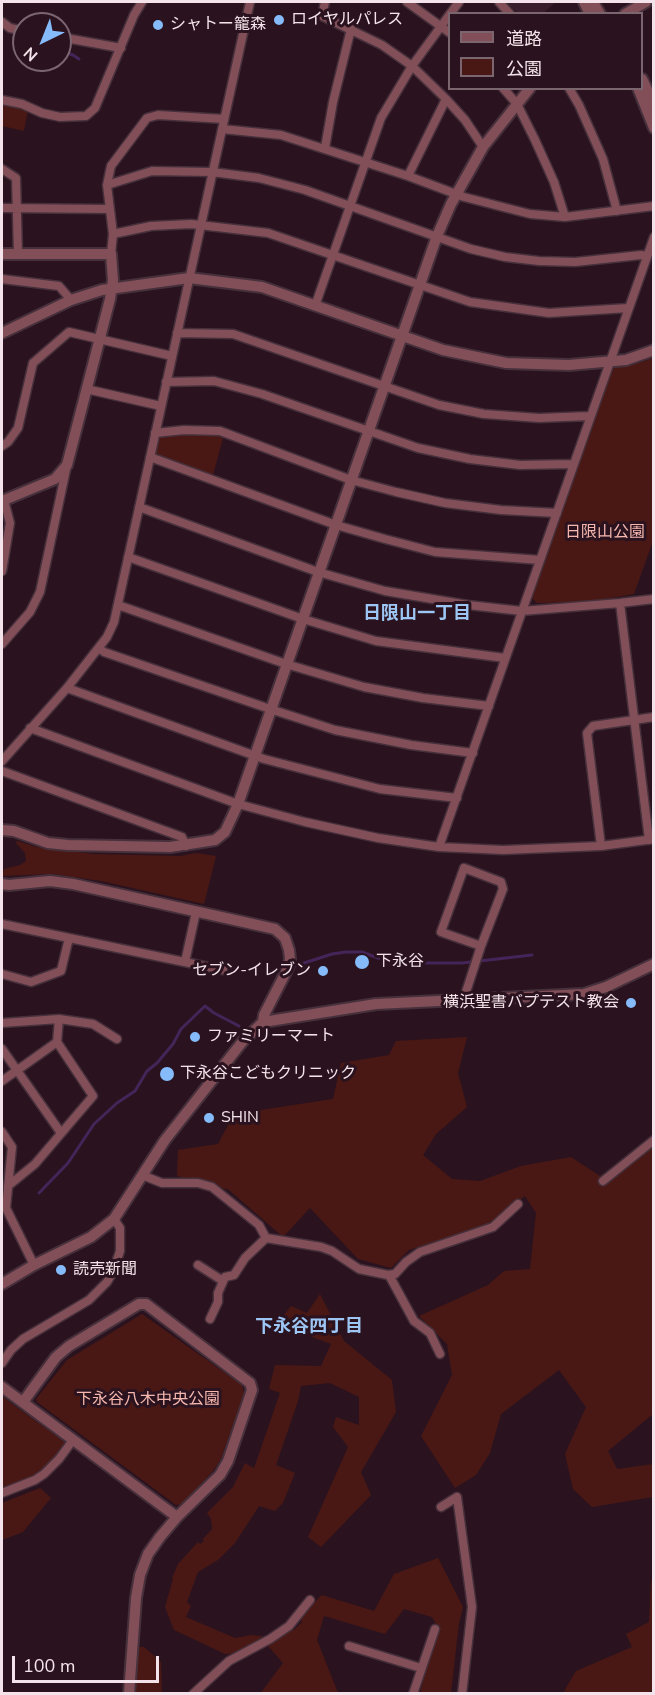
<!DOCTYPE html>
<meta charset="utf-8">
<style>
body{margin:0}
#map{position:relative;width:655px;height:1695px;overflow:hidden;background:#2a131f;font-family:"Nunito Sans","Noto Sans JP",sans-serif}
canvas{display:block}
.frame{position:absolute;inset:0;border:3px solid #f4e3ea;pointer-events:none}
.legend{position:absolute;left:448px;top:12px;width:195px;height:78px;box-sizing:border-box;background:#2a131f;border:2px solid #7b6670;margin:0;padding:8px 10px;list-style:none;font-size:18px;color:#f4e3ea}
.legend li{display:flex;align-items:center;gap:12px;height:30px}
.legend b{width:30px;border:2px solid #7b6670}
.north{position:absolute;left:12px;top:12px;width:60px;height:60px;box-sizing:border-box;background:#2a131f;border:2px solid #7b6670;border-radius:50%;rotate:223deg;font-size:16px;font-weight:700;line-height:24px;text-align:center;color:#f4e3ea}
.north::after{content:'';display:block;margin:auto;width:21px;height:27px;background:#85bbfb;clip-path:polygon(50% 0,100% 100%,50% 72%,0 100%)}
.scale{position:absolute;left:12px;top:1656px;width:147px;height:27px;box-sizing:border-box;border:3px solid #f4e3ea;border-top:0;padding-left:8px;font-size:18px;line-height:21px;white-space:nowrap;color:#f4e3ea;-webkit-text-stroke:4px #2a131f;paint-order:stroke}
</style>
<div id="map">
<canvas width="655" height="1695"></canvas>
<div class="frame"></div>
<ul class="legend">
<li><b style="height:8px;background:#824f58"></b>道路</li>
<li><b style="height:16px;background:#491814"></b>公園</li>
</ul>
<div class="north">N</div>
<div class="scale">100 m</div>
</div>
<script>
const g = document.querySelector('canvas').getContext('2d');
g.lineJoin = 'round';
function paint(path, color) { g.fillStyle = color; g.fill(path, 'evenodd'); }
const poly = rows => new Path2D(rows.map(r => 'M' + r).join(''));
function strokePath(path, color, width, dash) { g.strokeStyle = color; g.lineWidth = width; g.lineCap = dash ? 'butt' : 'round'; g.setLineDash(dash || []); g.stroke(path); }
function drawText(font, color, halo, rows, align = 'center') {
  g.font = font + ' "Nunito Sans","Noto Sans JP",sans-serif'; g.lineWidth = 6; g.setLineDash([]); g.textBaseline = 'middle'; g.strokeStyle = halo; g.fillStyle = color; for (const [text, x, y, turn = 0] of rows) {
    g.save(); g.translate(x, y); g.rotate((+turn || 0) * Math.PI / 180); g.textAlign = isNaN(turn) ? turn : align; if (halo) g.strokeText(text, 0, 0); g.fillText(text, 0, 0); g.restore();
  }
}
const built = poly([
 [506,2,556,2,542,14,518,13]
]);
const green = poly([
 [2,103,28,110,24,131,2,126],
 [653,358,653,541,634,594,588,602,537,603,532,598,610,372,617,366,642,362],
 [185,434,217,434,223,438,213,475,154,454,160,436],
 [17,841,37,847,94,854,180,856,196,853,216,856,204,904,101,881,52,874,2,876,4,869,20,865,26,861,25,853,16,843],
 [467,1037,458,1073,467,1107,436,1134,423,1155,452,1179,480,1181,521,1166,571,1157,600,1176,653,1144,653,1414,608,1451,617,1469,653,1464,653,1497,592,1507,573,1489,565,1454,586,1407,559,1370,501,1414,490,1453,476,1475,455,1488,421,1436,452,1375,447,1344,419,1316,488,1285,504,1271,530,1269,536,1213,525,1196,484,1227,409,1250,391,1268,358,1259,310,1208,283,1237,229,1190,177,1176,178,1150,218,1144,234,1114,333,1099,341,1063,389,1055,396,1041],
 [320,1294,344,1341,392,1380,396,1412,361,1472,371,1495,321,1547,308,1537,348,1447,333,1427,336,1417,359,1425,359,1397,330,1383,301,1386,298,1401,276,1465,295,1473,283,1503,275,1511,259,1506,235,1543,218,1560,198,1572,187,1602,191,1606,186,1617,235,1638,252,1635,275,1638,291,1627,294,1630,302,1622,300,1617,322,1595,374,1611,394,1574,438,1558,463,1607,459,1623,451,1693,420,1693,438,1627,432,1617,404,1609,385,1634,324,1616,317,1640,338,1693,260,1694,283,1663,268,1646,246,1653,225,1654,174,1630,165,1607,173,1579,172,1578,178,1564,198,1542,200,1544,204,1541,203,1539,212,1529,211,1519,207,1513,233,1487,245,1463,254,1468,280,1393,269,1389,275,1365,321,1366,331,1344,277,1324,291,1306,307,1313],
 [142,1314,242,1385,244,1393,221,1459,213,1471,182,1504,176,1505,37,1402,36,1399,67,1360],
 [4,1398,66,1443,49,1465,34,1479,2,1490,2,1399],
 [40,1488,51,1498,23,1532,2,1540,2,1503],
 [653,1578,653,1690,644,1694,563,1693,576,1671,632,1647,626,1634,649,1622,651,1582],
 [137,1647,144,1647,161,1662,162,1693,135,1694]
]);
const stream = poly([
 [15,43,24,49],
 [60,51,73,55,79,59],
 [295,966,332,954,346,952,362,952,378,958,423,963,462,963,532,955],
 [39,1193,68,1163,94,1124,117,1103,135,1091,147,1071,157,1063,173,1044,181,1029,205,1006,214,1013,239,1026]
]);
const minor = poly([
 [325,2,322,16,382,45,412,66,446,99,465,120,483,147],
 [407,2,450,33],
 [499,2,510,14],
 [450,14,459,2],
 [2,22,10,28,24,31],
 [60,37,121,48],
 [503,88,517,104,535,140,554,182,565,217],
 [569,88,579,105,603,159,617,211],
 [2,100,22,104,42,113,60,117,86,116,95,108,134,15,142,2],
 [222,129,281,135,408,176,464,197,530,214,565,217,654,206],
 [325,148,333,102,351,29],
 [2,169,16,178,18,254],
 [408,176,446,99],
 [107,185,152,171,212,172,259,178,305,190,471,249,505,257,539,261,575,262,641,255,647,256],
 [2,208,109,209],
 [113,234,151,226,191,224,268,233,470,302,549,313,628,308],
 [111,254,113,234,107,185,111,166,147,118,158,115,224,119],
 [2,279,59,286,71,300],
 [315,306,381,118,412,66,450,14],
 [177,333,233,334,439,405,484,414,539,418,590,416],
 [166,382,214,381,262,394,418,448,470,459,520,465,573,464],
 [86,389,161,406],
 [155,433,184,430,220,431,351,480,396,492,445,503,501,510,557,513],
 [2,446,8,442,18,428,33,363,69,332,172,356],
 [150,457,336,525,385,539,435,552,540,560],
 [139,507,318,572,385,591,468,605,522,611,620,603,654,599],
 [128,557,303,619,376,641,505,658],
 [2,571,10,523,4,500],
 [620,603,649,840],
 [118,605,286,664,364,687,423,698,489,706],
 [2,644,30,612,40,592,67,465],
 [99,648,104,652,270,709,335,730,411,745,473,753],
 [67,688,264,759,380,789,457,798],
 [30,728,238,804,305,822,378,838,439,847,503,850,601,846,654,839],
 [2,761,67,688,107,637,114,622,250,2],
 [2,771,182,837,186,846],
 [601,846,587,733,593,726,654,717],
 [439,847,654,237],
 [2,924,223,970],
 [185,962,196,912],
 [2,974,31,982,61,971,69,938],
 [465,999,466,992,481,946,503,889,501,882,464,868,441,932,481,946],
 [2,1023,59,1019,93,1024,117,1039],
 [2,1049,61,1133],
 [2,1081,57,1042,59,1019],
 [2,1132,12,1147,6,1208,34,1265],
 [142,1175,162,1183,198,1183,212,1187,259,1225,266,1238,321,1247,332,1251,359,1269,388,1275,395,1274,406,1262,420,1252,493,1227,518,1204],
 [603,1181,654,1140],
 [8,1186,35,1164,93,1096,57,1042],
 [198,1265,223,1281],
 [389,1275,414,1321,430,1333,440,1354],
 [210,1319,218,1302,218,1293,225,1277,234,1275,245,1258,266,1238],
 [2,1363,11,1350,23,1339,89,1300,107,1282,113,1272,120,1251,120,1228,114,1219],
 [2,1493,35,1480,44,1474,59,1459,73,1440],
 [441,1507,457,1497,472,1607,462,1694],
 [349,1646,421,1668],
 [193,1694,229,1661,270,1639,289,1626,310,1600],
 [413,1694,435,1629]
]);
const tertiary = poly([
 [584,2,590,14],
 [593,2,600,14],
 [625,14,646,2],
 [642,79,654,104],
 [638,88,654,128],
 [2,254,111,254,113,280,110,299,67,465,55,479,2,501],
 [2,333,71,300,102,290,189,278,262,287,443,350,506,363,569,365,626,360,654,350],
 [2,830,14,831,48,843,68,845,170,847,215,840,225,832,238,804,437,236,451,204,483,147,530,88],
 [2,884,9,885,50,881,73,884,275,929,285,938,289,950,290,959,288,968,264,1015,263,1022],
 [2,1284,34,1265,91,1237,114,1219,165,1140,243,1041,263,1022,376,1004,584,994,606,987,654,964],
 [2,1387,177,1517],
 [23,1402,56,1357,69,1346,139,1304,146,1304,250,1383,252,1390,228,1461,220,1475,177,1517,160,1537,148,1554,140,1575,136,1598,129,1694]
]);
const markers = [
 [279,20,6,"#85bbfb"],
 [158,25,6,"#85bbfb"],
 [362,962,8,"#85bbfb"],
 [323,971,6,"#85bbfb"],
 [631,1003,6,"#85bbfb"],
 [195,1037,6,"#85bbfb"],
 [167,1074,8,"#85bbfb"],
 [209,1118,6,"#85bbfb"],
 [61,1270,6,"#85bbfb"]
];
const poiNames = [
 ["ロイヤルパレス",291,20],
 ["シャトー籠森",170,25],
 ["下永谷",376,962],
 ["セブン-イレブン",311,971,"right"],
 ["横浜聖書バプテスト教会",619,1003,"right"],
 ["ファミリーマート",207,1037],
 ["下永谷こどもクリニック",180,1074],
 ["SHIN",221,1118],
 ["読売新聞",73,1270]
];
const parkNames = [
 ["日限山公園",605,533],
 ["下永谷八木中央公園",148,1400]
];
const neighbourhoodNames = [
 ["日限山一丁目",417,615],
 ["下永谷四丁目",309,1328]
];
paint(built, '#3a1d2c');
paint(green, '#491814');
strokePath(stream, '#452559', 3);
strokePath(minor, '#46303b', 11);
strokePath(tertiary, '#46303b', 14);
strokePath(minor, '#824f58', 8);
strokePath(tertiary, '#824f58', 10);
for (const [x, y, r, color] of markers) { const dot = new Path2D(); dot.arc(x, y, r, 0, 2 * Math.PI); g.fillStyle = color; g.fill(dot); strokePath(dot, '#2a131f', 2); }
drawText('16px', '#f4e3ea', '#2a131f', poiNames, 'left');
drawText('16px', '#f4b6ad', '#2a131f', parkNames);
drawText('bold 18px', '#9dc6f5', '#2a131f', neighbourhoodNames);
</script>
